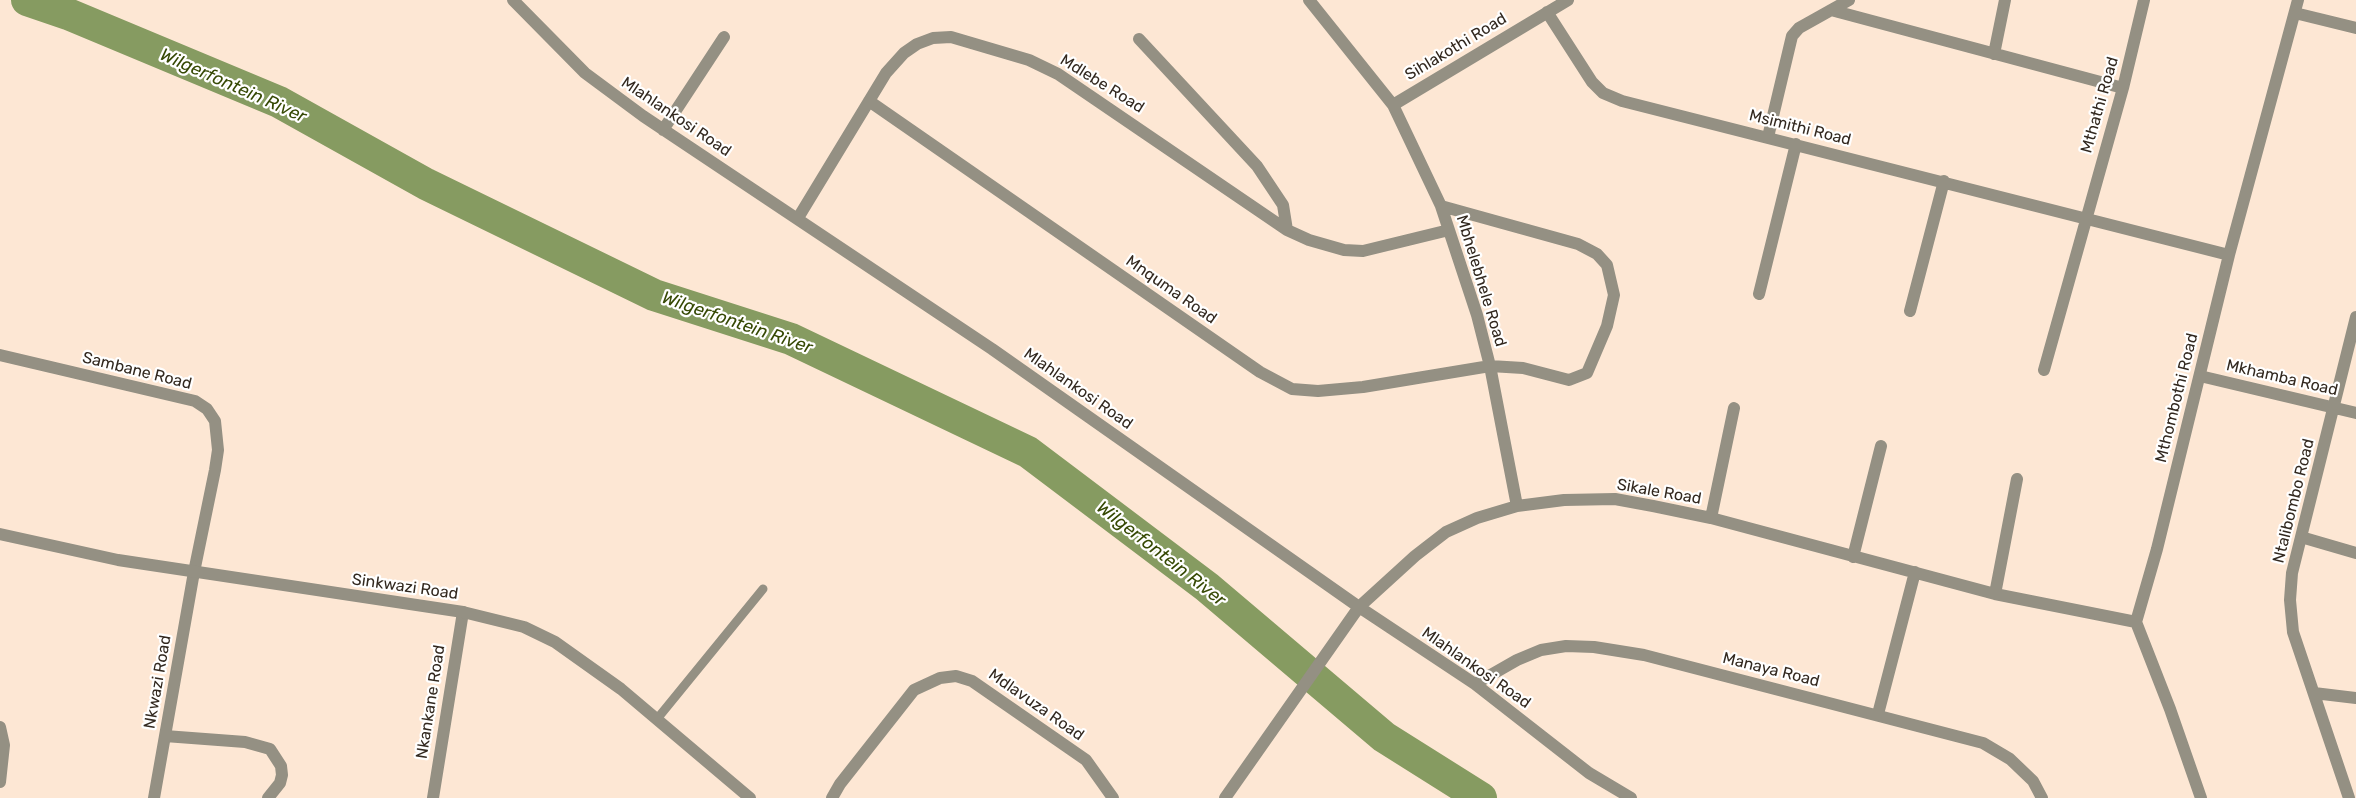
<!DOCTYPE html>
<style>
body{margin:0}
canvas{display:block;background:#fde7d4}
</style>
<canvas width="2356" height="798"></canvas>
<script>
const g = document.querySelector('canvas').getContext('2d');
g.lineJoin = 'round';
const poly = rows => new Path2D(rows.map(r => 'M' + r).join(''));
function strokePath(path, color, width, dash) { g.strokeStyle = color; g.lineWidth = width; g.lineCap = dash ? 'butt' : 'round'; g.setLineDash(dash || []); g.stroke(path); }
function drawText(font, color, halo, rows, align = 'center') {
  g.font = font + ' Rubik,sans-serif'; g.lineWidth = 4.5; g.setLineDash([]); g.textBaseline = 'middle'; g.strokeStyle = halo; g.fillStyle = color; for (const [text, x, y, turn = 0] of rows) {
    g.save(); g.translate(x, y); g.rotate((+turn || 0) * Math.PI / 180); g.textAlign = isNaN(turn) ? turn : align; if (halo) g.strokeText(text, 0, 0); g.fillText(text, 0, 0); g.restore();
  }
}
const river = poly([
 [27,0,68,14,279,102,426,184,654,295,791,339,1028,452,1207,587,1384,737,1481,798]
]);
const service = poly([
 [657,719,763,589]
]);
const minor = poly([
 [513,0,585,73,643,116,992,349,1359,607,1475,684,1589,773,1631,798],
 [1309,0,1393,105,1441,206,1477,315,1490,366,1517,506],
 [1831,10,2123,88],
 [1547,12,1592,82,1603,93,1622,101,2229,255],
 [2295,13,2356,28],
 [1139,39,1257,166,1283,205,1287,230],
 [1994,54,2005,0],
 [869,101,1260,372,1292,389,1318,391,1363,387,1490,366,1523,368,1569,380,1587,373,1607,326,1614,295,1607,265,1597,254,1578,244,1441,206],
 [1393,105,1568,0],
 [663,130,724,37],
 [1768,137,1792,36,1799,28,1849,0],
 [798,218,886,73,904,53,917,44,933,38,951,37,1029,60,1058,74,1287,230,1309,240,1344,250,1363,251,1449,230],
 [1759,294,1796,144],
 [1910,311,1944,181],
 [0,355,195,401,207,409,215,421,218,450,215,470,194,572,154,798],
 [2044,370,2123,88,2144,0],
 [2200,376,2356,413],
 [1711,518,1734,408],
 [2301,537,2356,553],
 [1853,557,1881,446],
 [1995,594,2017,479],
 [1475,684,1517,660,1541,650,1566,646,1594,647,1644,655,1983,743,2010,759,2033,781,2042,798],
 [2314,693,2356,698],
 [1878,714,1915,572],
 [0,727,4,745,0,782],
 [165,736,245,742,270,749,281,766,282,775,280,783,268,798],
 [433,798,463,612],
 [832,798,840,784,914,690,940,678,956,676,972,681,1086,760,1113,798],
 [1225,798,1359,607,1415,556,1446,532,1477,518,1517,506,1564,500,1615,499,1653,506,1711,518,1995,594,2136,622],
 [2201,798,2170,709,2136,622,2157,549,2229,255,2298,0],
 [2349,798,2293,632,2290,600,2292,573,2356,317]
]);
const tertiary = poly([
 [0,534,118,560,463,612,524,627,555,642,621,689,750,798]
]);
const streetNames = [
 ["Sihlakothi Road",1456,47,-31],
 ["Mdlebe Road",1102,84,32],
 ["Mthathi Road",2100,105,-74],
 ["Mlahlankosi Road",676,117,34],
 ["Msimithi Road",1800,128,14],
 ["Mbhelebhele Road",1481,281,73],
 ["Mnquma Road",1171,290,35],
 ["Sambane Road",137,371,14],
 ["Mkhamba Road",2282,378,13],
 ["Mlahlankosi Road",1078,389,35],
 ["Mthombothi Road",2177,398,-76],
 ["Sikale Road",1659,492,10],
 ["Ntalibombo Road",2294,501,-76],
 ["Sinkwazi Road",405,587,8],
 ["Mlahlankosi Road",1476,668,35],
 ["Manaya Road",1771,670,14],
 ["Nkwazi Road",158,682,-80],
 ["Nkankane Road",431,702,-81],
 ["Mdlavuza Road",1036,705,35]
];
const waterNames = [
 ["Wilgerfontein River",233,86,24],
 ["Wilgerfontein River",737,323,19],
 ["Wilgerfontein River",1161,554,38]
];
strokePath(river, '#869b61', 32);
strokePath(service, '#949083', 9);
strokePath(minor, '#949083', 12);
strokePath(tertiary, '#949083', 12);
drawText('16px', '#32281f', '#fff', streetNames);
drawText('italic 18px', '#364904', '#fff', waterNames);
</script>
